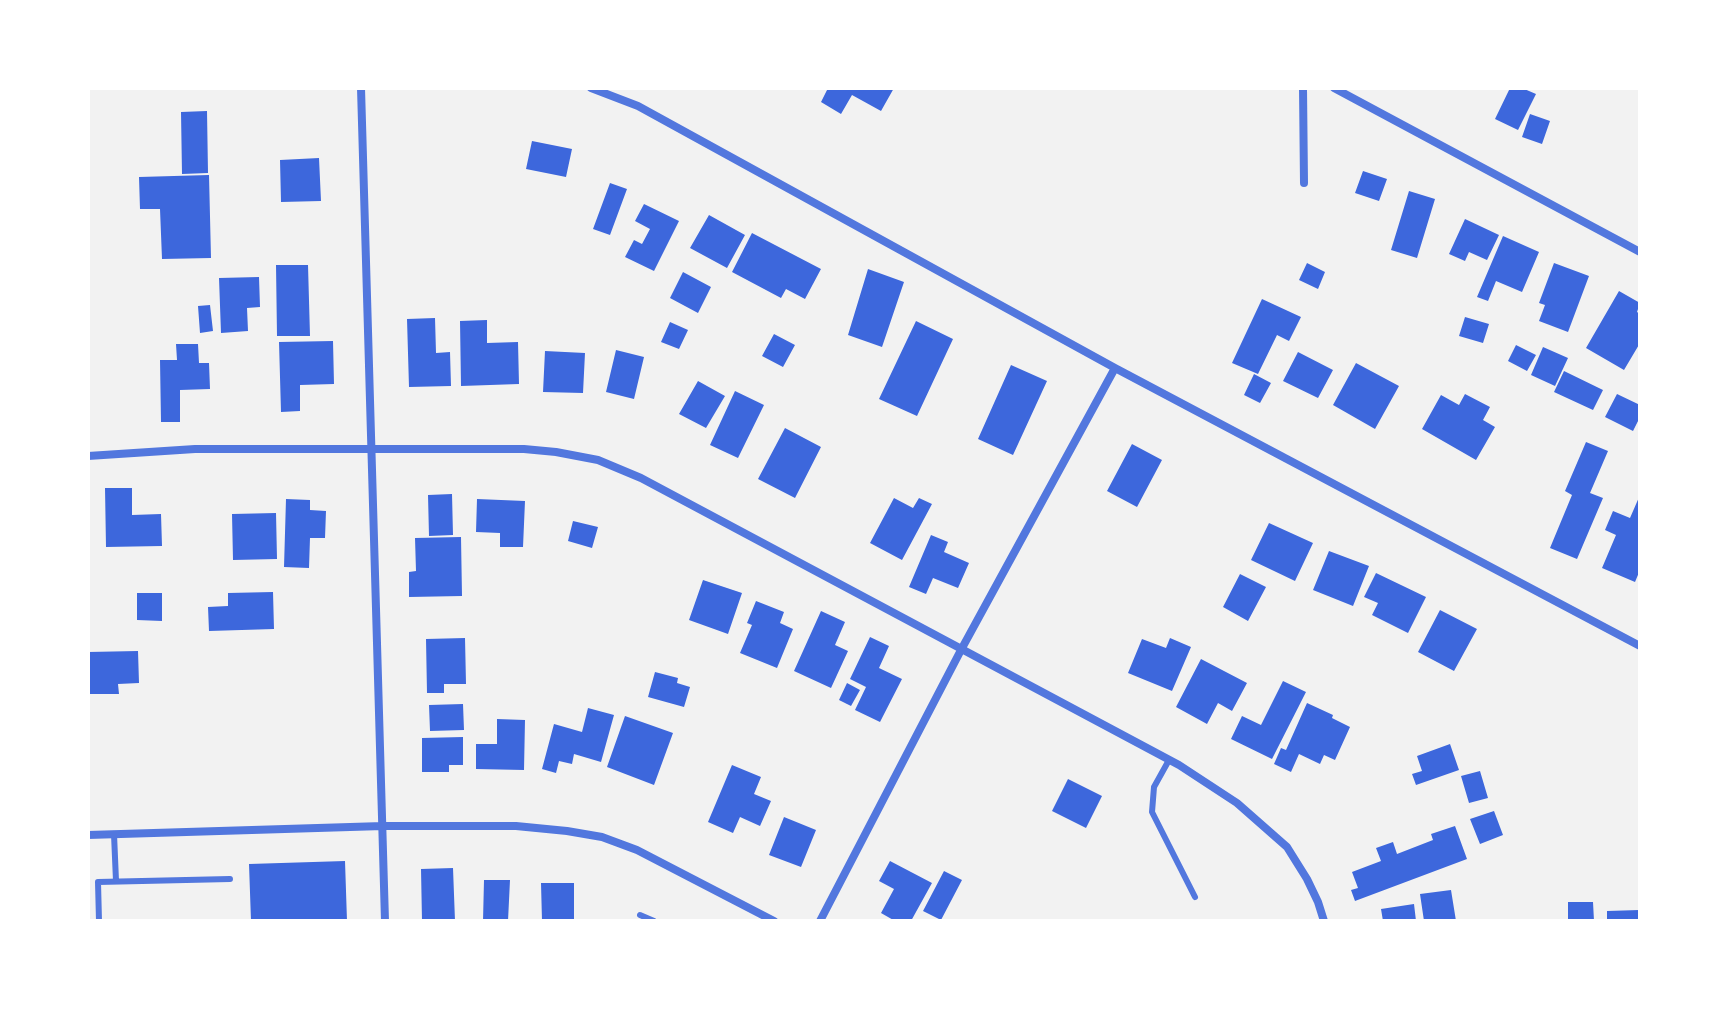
<!DOCTYPE html>
<style>
body{margin:0}
#map{position:relative;width:1728px;height:1009px;overflow:hidden;background:#f2f2f2;font-family:"Sofia Sans Condensed",sans-serif}
canvas{display:block}
.frame{position:absolute;inset:0;border:90px solid #fff;pointer-events:none}
</style>
<div id="map">
<canvas width="1728" height="1009"></canvas>
<div class="frame"></div>
</div>
<script>
const g = document.querySelector('canvas').getContext('2d');
g.lineJoin = 'round';
function paint(path, color) { g.fillStyle = color; g.fill(path, 'evenodd'); }
const poly = rows => new Path2D(rows.map(r => 'M' + r).join(''));
function strokePath(path, color, width, dash) { g.strokeStyle = color; g.lineWidth = width; g.lineCap = dash ? 'butt' : 'round'; g.setLineDash(dash || []); g.stroke(path); }
const building = poly([
 [828,88,894,88,881,111,852,95,841,114,821,102],
 [1510,88,1522,88,1536,94,1518,130,1495,119],
 [207,111,208,173,182,174,181,112],
 [1530,114,1550,121,1542,144,1522,137],
 [532,141,572,149,566,177,526,169],
 [319,158,321,201,281,202,280,160],
 [1363,171,1387,179,1379,201,1355,193],
 [209,175,211,258,162,259,160,209,140,209,139,177],
 [610,183,627,189,610,235,593,229],
 [1409,191,1435,199,1417,258,1391,250],
 [644,204,679,221,654,271,625,257,634,240,642,244,650,229,635,221],
 [709,215,745,235,727,268,690,248],
 [1465,219,1499,235,1487,260,1469,252,1465,261,1449,254],
 [752,233,821,269,805,299,786,289,781,298,732,272],
 [1503,236,1539,252,1522,292,1496,281,1488,301,1477,297],
 [1307,263,1325,272,1318,289,1299,280],
 [1554,263,1589,276,1568,332,1539,321,1545,305,1539,303],
 [276,265,308,265,310,336,277,336],
 [868,269,904,282,882,347,848,335],
 [683,272,711,287,698,313,670,298],
 [259,277,260,307,247,308,248,331,221,333,219,278],
 [1619,291,1640,303,1637,312,1640,314,1640,343,1624,370,1586,348],
 [1262,299,1301,317,1289,341,1277,335,1258,374,1232,363],
 [210,305,213,331,200,333,198,306],
 [1465,317,1489,324,1483,343,1459,336],
 [435,318,436,353,450,352,451,386,409,387,407,319],
 [487,320,487,343,518,342,519,384,461,386,460,321],
 [916,321,953,339,917,416,879,399],
 [670,322,688,330,679,349,661,342],
 [774,334,795,345,783,367,762,356],
 [333,341,334,384,300,385,300,411,281,412,279,342],
 [176,344,198,344,199,363,209,363,210,389,180,390,180,422,161,422,160,360,177,360],
 [1516,345,1536,355,1527,371,1508,361],
 [1543,347,1568,358,1555,386,1531,375],
 [616,350,644,357,634,399,606,392],
 [545,351,585,353,583,393,543,392],
 [1298,352,1333,370,1318,398,1283,381],
 [1356,363,1399,386,1375,429,1333,405],
 [1011,365,1047,381,1013,455,978,439],
 [1564,371,1603,390,1593,410,1554,392],
 [1254,374,1271,383,1260,403,1244,395],
 [698,381,725,396,706,428,679,414],
 [735,391,764,405,738,458,710,445],
 [1465,394,1490,407,1483,420,1495,427,1476,460,1422,429,1441,395,1459,405],
 [1617,394,1640,405,1640,417,1633,431,1605,417],
 [785,428,821,447,795,498,758,479],
 [1586,442,1608,451,1590,493,1603,498,1577,559,1550,548,1572,495,1565,491],
 [1132,444,1162,460,1137,507,1107,491],
 [105,488,132,488,132,515,161,514,162,546,106,547],
 [452,494,453,535,429,536,428,495],
 [1640,495,1640,570,1635,582,1602,568,1616,535,1605,530,1613,511,1630,518],
 [894,498,913,508,919,498,932,504,902,560,870,543],
 [286,499,310,500,310,510,326,511,325,538,310,538,309,568,284,567],
 [477,499,525,501,523,547,500,547,500,533,476,532],
 [276,513,277,559,233,560,232,514],
 [573,521,598,527,592,548,568,541],
 [1269,523,1313,543,1295,581,1251,560],
 [931,535,948,542,944,552,969,563,958,588,933,578,926,594,909,587],
 [461,537,462,596,409,597,409,572,416,571,415,538],
 [1329,551,1369,566,1353,606,1313,590],
 [1376,573,1426,597,1408,633,1372,615,1378,603,1364,597],
 [1240,574,1266,587,1248,621,1223,607],
 [703,580,742,593,728,634,689,620],
 [273,592,274,629,209,631,208,607,228,606,228,593],
 [137,593,162,593,162,621,137,620],
 [756,601,784,612,780,623,793,629,777,668,740,653,752,625,747,623],
 [1440,610,1477,629,1454,671,1418,652],
 [821,611,845,622,835,645,848,651,831,688,794,671],
 [870,637,889,646,879,668,902,679,880,722,855,710,866,687,850,679],
 [465,638,466,684,444,684,444,693,427,693,426,639],
 [1170,638,1191,647,1172,691,1128,673,1142,639,1166,648],
 [138,651,139,683,118,684,119,694,88,694,88,652],
 [1201,659,1247,683,1232,711,1218,703,1207,724,1176,707],
 [655,672,678,678,677,683,690,687,684,707,648,697],
 [1283,681,1306,692,1272,759,1231,739,1242,716,1261,725],
 [847,683,860,690,851,706,839,700],
 [1307,703,1333,715,1332,718,1350,727,1335,760,1324,755,1320,764,1299,754,1291,772,1274,764,1281,748,1286,750],
 [463,704,464,730,430,731,429,705],
 [588,708,614,715,601,762,574,754,572,764,559,761,556,773,542,769,554,724,582,732],
 [625,716,673,733,654,785,607,767],
 [497,719,525,720,524,770,476,769,476,744,497,744],
 [463,737,463,765,449,765,449,772,422,772,422,738],
 [1450,744,1459,770,1416,785,1412,774,1422,771,1417,756],
 [732,765,761,777,754,794,771,801,760,826,740,817,733,833,708,822],
 [1480,771,1488,798,1469,803,1461,776],
 [1068,779,1102,796,1086,828,1052,811],
 [1494,811,1503,835,1480,844,1470,819],
 [784,817,816,830,801,867,769,855],
 [1455,826,1467,859,1355,901,1351,890,1358,888,1352,872,1381,861,1376,848,1393,842,1397,854,1433,840,1431,834],
 [345,861,347,921,251,921,249,864],
 [890,861,932,883,911,921,895,921,881,913,894,889,879,881],
 [453,868,455,921,422,921,421,869],
 [944,871,962,880,941,920,923,911],
 [484,880,510,880,508,921,483,921],
 [541,883,574,883,574,921,542,921],
 [1451,890,1456,921,1424,921,1420,894],
 [1568,902,1593,902,1594,921,1568,921],
 [1414,904,1416,921,1383,921,1381,909],
 [1639,910,1639,921,1607,921,1607,911]
]);
const service = poly([
 [1169,760,1154,787,1152,812,1195,897],
 [114,834,116,881],
 [640,915,654,921],
 [99,921,98,882,230,879]
]);
const minor = poly([
 [361,88,385,921],
 [591,88,638,106,1115,368,1640,646],
 [1303,88,1304,183],
 [1334,88,1640,252],
 [88,456,195,449,524,449,556,452,598,460,641,478,1179,765,1237,803,1287,847,1307,879,1318,902,1324,921],
 [88,835,383,826,516,826,567,831,602,837,637,850,774,921],
 [820,921,961,650,1115,368]
]);
paint(building, '#3d67dc');
strokePath(service, '#5277de', 6);
strokePath(minor, '#5277de', 8);
</script>
